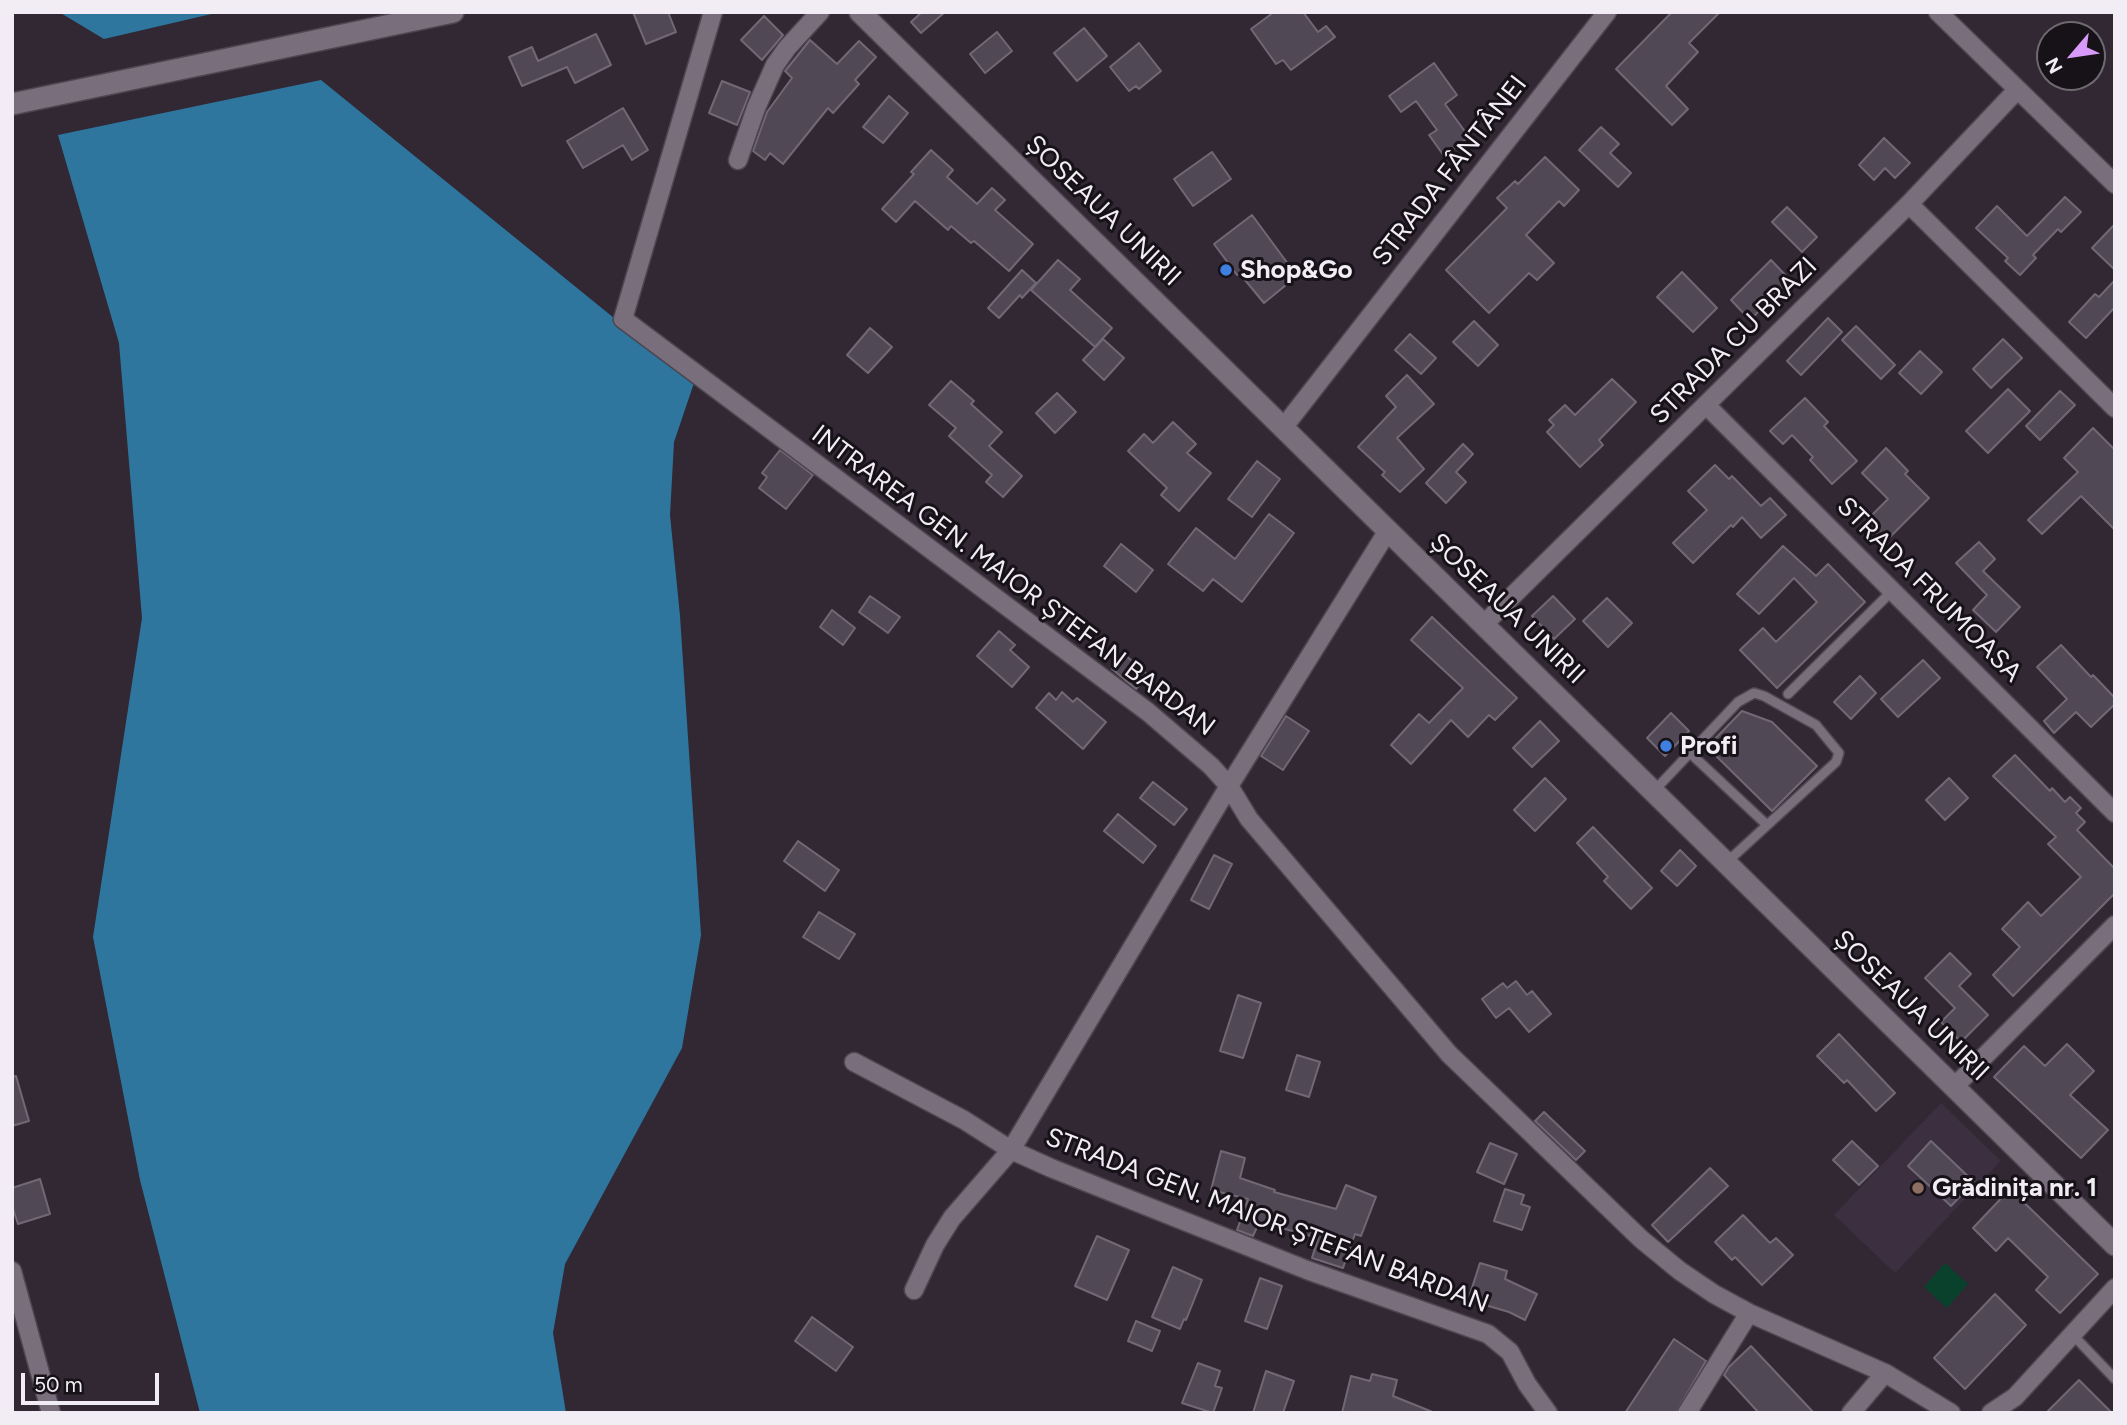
<!DOCTYPE html>
<meta charset="utf-8">
<style>
body{margin:0}
#map{position:relative;width:2127px;height:1425px;overflow:hidden;background:#312834;font-family:Figtree,sans-serif}
canvas{display:block}
.frame{position:absolute;inset:0;border:14px solid #f2ecf4;pointer-events:none}
.north{position:absolute;left:2036px;top:21px;width:70px;height:70px;box-sizing:border-box;background:#161218;border:2px solid #6e6970;border-radius:50%;rotate:241deg;font-size:19px;font-weight:700;line-height:28px;text-align:center;color:#f2ecf4}
.north::after{content:'';display:block;margin:auto;width:24px;height:32px;background:#d89af8;clip-path:polygon(50% 0,100% 100%,50% 72%,0 100%)}
.scale{position:absolute;left:21px;top:1373px;width:138px;height:32px;box-sizing:border-box;border:4px solid #f2ecf4;border-top:0;padding-left:9px;font-size:21px;line-height:24px;white-space:nowrap;color:#f2ecf4;-webkit-text-stroke:5px #161218;paint-order:stroke}
</style>
<div id="map">
<canvas width="2127" height="1425"></canvas>
<div class="frame"></div>
<div class="north">N</div>
<div class="scale">50 m</div>
</div>
<script>
const g = document.querySelector('canvas').getContext('2d');
g.lineJoin = 'round';
function paint(path, color) { g.fillStyle = color; g.fill(path, 'evenodd'); }
const poly = rows => new Path2D(rows.map(r => 'M' + r).join(''));
function strokePath(path, color, width, dash) { g.strokeStyle = color; g.lineWidth = width; g.lineCap = dash ? 'butt' : 'round'; g.setLineDash(dash || []); g.stroke(path); }
function drawText(font, color, halo, rows, align = 'center') {
  g.font = font + ' Figtree,sans-serif'; g.lineWidth = 6; g.setLineDash([]); g.textBaseline = 'middle'; g.strokeStyle = halo; g.fillStyle = color; for (const [text, x, y, turn = 0] of rows) {
    g.save(); g.translate(x, y); g.rotate((+turn || 0) * Math.PI / 180); g.textAlign = isNaN(turn) ? turn : align; if (halo) g.strokeText(text, 0, 0); g.fillText(text, 0, 0); g.restore();
  }
}
const built = poly([
 [1941,1103,2001,1161,1895,1273,1834,1215]
]);
const green = poly([
 [1945,1263,1968,1284,1947,1308,1924,1287]
]);
const water = poly([
 [59,12,220,12,104,39],
 [321,80,694,383,674,442,670,515,680,616,701,935,682,1048,565,1264,553,1333,566,1413,200,1413,140,1180,93,937,142,618,119,343,58,135]
]);
const building = poly([
 [633,12,668,12,676,32,646,44,633,12],
 [922,12,945,12,921,33,911,22,922,12],
 [1274,12,1303,12,1318,32,1326,26,1335,37,1291,70,1283,60,1276,64,1251,29,1274,12],
 [1672,12,1720,12,1689,43,1698,52,1666,86,1688,109,1672,125,1616,69,1672,12],
 [764,16,783,35,762,60,741,40,764,16],
 [1084,28,1107,56,1077,81,1054,53,1084,28],
 [997,32,1012,51,985,73,970,54,997,32],
 [596,34,611,65,575,83,567,67,522,86,509,57,532,47,538,61,596,34],
 [810,40,837,64,859,41,876,57,855,80,859,84,833,113,828,108,783,164,770,153,765,160,753,151,767,112,792,78,785,71,810,40],
 [1139,43,1161,71,1139,89,1136,86,1129,91,1110,67,1139,43],
 [1434,63,1457,95,1445,104,1469,137,1444,156,1429,135,1437,130,1416,101,1401,112,1389,96,1434,63],
 [722,81,750,92,737,125,709,113,722,81],
 [889,96,908,113,883,143,863,127,889,96],
 [623,108,648,150,632,160,623,145,583,168,567,141,623,108],
 [1601,127,1619,144,1610,153,1631,173,1618,187,1579,150,1601,127],
 [1884,138,1910,163,1895,178,1885,168,1874,180,1859,165,1884,138],
 [931,150,953,170,947,177,977,204,992,188,1005,200,995,210,1033,244,1009,271,974,241,971,243,951,226,948,230,915,201,896,222,882,209,914,174,911,172,931,150],
 [1212,152,1231,179,1193,206,1174,179,1212,152],
 [1545,157,1579,190,1564,206,1559,201,1526,235,1554,263,1537,280,1529,273,1489,313,1446,270,1507,208,1497,198,1515,181,1518,184,1545,157],
 [2065,197,2081,212,2061,232,2058,229,2033,255,2036,258,2020,275,2005,261,2008,258,1976,228,1997,206,2027,236,2065,197],
 [1787,207,1817,237,1802,252,1772,222,1787,207],
 [1252,215,1297,276,1264,303,1240,274,1237,275,1214,244,1252,215],
 [2115,224,2115,270,2092,248,2115,224],
 [1058,260,1080,279,1070,290,1112,328,1095,347,1031,290,1058,260],
 [1771,260,1790,280,1750,320,1731,300,1771,260],
 [1022,270,1036,283,1022,298,1020,295,999,318,988,308,1022,270],
 [1682,272,1717,308,1693,332,1657,297,1682,272],
 [2115,280,2115,307,2086,338,2069,322,2095,294,2099,297,2115,280],
 [1828,318,1842,332,1801,375,1787,361,1828,318],
 [1474,321,1498,345,1478,366,1453,342,1474,321],
 [1856,326,1895,365,1881,379,1842,340,1856,326],
 [870,328,892,347,868,373,847,355,870,328],
 [1410,334,1436,358,1421,374,1395,350,1410,334],
 [1103,339,1124,358,1104,380,1083,360,1103,339],
 [2003,339,2022,358,1991,388,1973,369,2003,339],
 [1920,351,1942,372,1921,394,1899,373,1920,351],
 [1407,375,1434,404,1397,438,1424,469,1400,492,1382,475,1385,472,1358,447,1396,407,1386,396,1407,375],
 [1612,379,1636,402,1599,440,1603,445,1580,467,1547,432,1554,425,1549,420,1565,405,1575,415,1612,379],
 [951,381,974,401,971,404,1002,432,989,446,1022,476,1003,497,986,482,992,475,949,436,956,428,929,405,951,381],
 [2008,389,2030,411,1988,453,1966,431,2008,389],
 [2060,391,2075,405,2040,440,2026,426,2060,391],
 [1057,393,1076,412,1055,433,1036,413,1057,393],
 [1805,398,1828,422,1824,426,1857,461,1832,484,1810,460,1813,457,1792,435,1783,444,1770,431,1805,398],
 [1173,422,1196,444,1187,453,1211,473,1179,511,1161,495,1167,488,1128,451,1144,434,1153,443,1173,422],
 [2093,428,2115,450,2115,530,2081,496,2042,534,2028,520,2078,472,2064,458,2093,428],
 [1463,444,1473,454,1456,472,1466,482,1446,503,1426,483,1463,444],
 [1886,448,1908,471,1905,474,1929,498,1885,542,1865,522,1888,499,1862,473,1886,448],
 [780,450,813,475,786,509,759,488,767,477,762,473,780,450],
 [1257,461,1280,479,1252,517,1228,499,1257,461],
 [1715,465,1729,479,1732,476,1761,506,1770,498,1786,515,1761,538,1742,517,1733,527,1731,525,1693,563,1673,543,1707,510,1688,491,1715,465],
 [1269,514,1294,533,1242,602,1213,579,1203,591,1168,564,1196,528,1235,559,1269,514],
 [1979,542,1995,559,1983,571,2020,607,1996,632,1973,610,1987,595,1956,563,1979,542],
 [1121,544,1153,570,1136,592,1104,566,1121,544],
 [1783,546,1816,576,1828,564,1865,602,1777,688,1740,650,1763,628,1776,642,1817,602,1794,578,1759,614,1737,594,1783,546],
 [870,596,900,617,888,633,859,612,870,596],
 [1553,596,1575,619,1554,639,1532,616,1553,596],
 [1607,598,1632,623,1608,647,1583,621,1607,598],
 [832,610,855,628,843,645,820,627,832,610],
 [1432,617,1517,698,1495,720,1489,715,1468,737,1451,720,1411,764,1391,745,1419,714,1429,723,1463,688,1411,640,1432,617],
 [999,631,1015,645,1010,650,1029,667,1012,687,977,656,999,631],
 [2061,645,2091,677,2093,675,2115,698,2115,704,2091,727,2076,712,2054,733,2044,721,2067,699,2037,667,2061,645],
 [1124,654,1148,675,1136,689,1112,669,1124,654],
 [1923,660,1940,678,1898,717,1881,699,1923,660],
 [1860,676,1876,693,1851,719,1834,702,1860,676],
 [1062,692,1073,702,1077,698,1106,722,1083,749,1036,708,1049,693,1056,700,1062,692],
 [1742,711,1772,722,1817,766,1772,811,1707,747,1742,711],
 [1671,713,1689,731,1665,756,1647,738,1671,713],
 [1286,716,1309,731,1283,770,1261,756,1286,716],
 [1540,721,1559,741,1532,767,1513,748,1540,721],
 [2015,755,2050,791,2052,788,2065,802,2070,797,2081,808,2076,813,2085,822,2077,830,2115,869,2115,893,2013,996,1993,975,2020,947,2002,929,2028,902,2041,916,2081,877,2048,844,2056,837,1993,776,2015,755],
 [1545,778,1566,799,1535,831,1514,810,1545,778],
 [1949,778,1968,798,1945,820,1926,800,1949,778],
 [1153,782,1187,809,1174,825,1140,798,1153,782],
 [1118,814,1156,846,1143,863,1104,831,1118,814],
 [1593,827,1652,888,1631,909,1604,881,1608,877,1577,843,1593,827],
 [798,841,839,870,825,891,784,861,798,841],
 [1680,850,1696,866,1677,886,1661,871,1680,850],
 [1214,855,1232,864,1209,909,1191,900,1214,855],
 [819,912,855,934,839,959,803,937,819,912],
 [1950,953,1971,974,1959,986,1988,1015,1961,1042,1941,1022,1955,1008,1925,978,1950,953],
 [1516,981,1527,995,1532,991,1551,1014,1529,1032,1509,1008,1496,1018,1482,999,1503,983,1507,988,1516,981],
 [1238,995,1261,1003,1243,1058,1220,1051,1238,995],
 [1839,1034,1895,1093,1876,1111,1847,1080,1844,1083,1817,1056,1839,1034],
 [2067,1044,2094,1071,2070,1095,2108,1130,2081,1158,1994,1077,2024,1046,2045,1066,2067,1044],
 [1297,1055,1320,1062,1309,1097,1286,1090,1297,1055],
 [16,1076,29,1121,12,1126,12,1077,16,1076],
 [1544,1112,1585,1151,1576,1160,1535,1121,1544,1112],
 [1852,1141,1878,1166,1859,1185,1833,1160,1852,1141],
 [1931,1141,1974,1182,1951,1206,1908,1166,1931,1141],
 [1490,1143,1517,1154,1504,1184,1477,1172,1490,1143],
 [1221,1151,1245,1158,1240,1178,1275,1190,1274,1192,1336,1209,1346,1185,1376,1197,1361,1236,1355,1234,1343,1268,1312,1258,1318,1238,1263,1223,1262,1227,1258,1225,1253,1236,1237,1230,1248,1199,1211,1190,1221,1151],
 [1710,1168,1728,1186,1668,1242,1652,1225,1710,1168],
 [40,1179,50,1214,18,1224,12,1206,12,1188,40,1179],
 [1505,1189,1524,1195,1521,1204,1530,1207,1522,1230,1494,1221,1505,1189],
 [2010,1189,2098,1274,2060,1313,2036,1290,2048,1277,2008,1238,1996,1251,1973,1228,2010,1189],
 [1743,1215,1770,1243,1776,1238,1793,1255,1762,1285,1735,1257,1732,1260,1715,1242,1743,1215],
 [1097,1236,1129,1250,1107,1300,1075,1286,1097,1236],
 [1480,1263,1507,1271,1505,1279,1537,1294,1525,1320,1509,1312,1468,1300,1480,1263],
 [1173,1267,1202,1280,1186,1320,1184,1319,1180,1329,1152,1317,1173,1267],
 [1260,1278,1282,1286,1267,1329,1245,1321,1260,1278],
 [1995,1294,2026,1325,1965,1389,1934,1358,1995,1294],
 [812,1317,853,1347,836,1371,795,1341,812,1317],
 [1136,1321,1160,1331,1152,1351,1128,1341,1136,1321],
 [1674,1339,1706,1361,1676,1413,1625,1413,1674,1339],
 [1751,1346,1814,1413,1759,1413,1724,1375,1729,1367,1751,1346],
 [1198,1363,1220,1371,1215,1386,1222,1388,1213,1413,1182,1403,1198,1363],
 [1266,1371,1294,1381,1283,1413,1253,1413,1266,1371],
 [1372,1374,1397,1380,1393,1396,1435,1413,1342,1413,1351,1376,1370,1381,1372,1374],
 [2079,1380,2112,1413,2046,1413,2079,1380]
]);
const lane = poly([
 [1788,694,1892,591],
 [1690,753,1767,825],
 [1653,792,1738,702,1754,693,1764,696,1816,725,1839,753,1836,762,1727,862],
 [2072,1334,2115,1379]
]);
const street = poly([
 [713,12,623,319,1148,712,1211,766,1229,786,1249,819,1449,1054,1641,1239,1680,1271,1714,1294,1749,1313,1885,1373,1951,1413],
 [1938,12,2115,184],
 [738,160,756,108,775,65,787,48,820,12],
 [1909,204,2115,408],
 [1706,405,2115,813],
 [1283,428,1607,12],
 [1483,625,1909,204,2017,90],
 [854,1062,964,1120,1011,1150,1051,1168,1307,1270,1488,1334,1510,1352,1527,1384,1548,1413],
 [1954,1087,2115,925],
 [12,1271,51,1413],
 [914,1290,935,1245,952,1218,1011,1150,1229,786,1387,532],
 [1687,1413,1749,1313],
 [1851,1413,1885,1373],
 [1991,1413,2015,1397,2115,1288]
]);
const secondary = poly([
 [860,12,2115,1245],
 [12,104,453,12]
]);
const markers = [
 [1226,270,7,"#3f7fe0"],
 [1666,746,7,"#3f7fe0"],
 [1918,1188,7,"#8d6e63"]
];
const streetNames = [
 ["STRADA FÂNTÂNEI",1450,171,-52],
 ["ȘOSEAUA UNIRII",1103,211,44],
 ["STRADA CU BRAZI",1734,341,-45],
 ["INTRAREA GEN. MAIOR ȘTEFAN BARDAN",1013,581,37],
 ["STRADA FRUMOASA",1929,590,45],
 ["ȘOSEAUA UNIRII",1507,609,44],
 ["ȘOSEAUA UNIRII",1911,1006,44],
 ["STRADA GEN. MAIOR ȘTEFAN BARDAN",1267,1221,21]
];
const poiNames = [
 ["Shop&Go",1240,270],
 ["Profi",1680,746],
 ["Grădinița nr. 1",1932,1188]
];
paint(built, '#3c2f40');
paint(green, '#09412d');
paint(water, '#2f769f');
paint(building, '#514856');
strokePath(building, '#716876', 2);
strokePath(lane, '#4d454f', 12);
strokePath(street, '#4d454f', 21);
strokePath(secondary, '#4d454f', 24);
strokePath(lane, '#796e7c', 9);
strokePath(street, '#796e7c', 18);
strokePath(secondary, '#796e7c', 21);
for (const [x, y, r, color] of markers) { const dot = new Path2D(); dot.arc(x, y, r, 0, 2 * Math.PI); g.fillStyle = color; g.fill(dot); strokePath(dot, '#161218', 2.5); }
drawText('26px', '#f2ecf4', '#161218', streetNames);
drawText('bold 26px', '#f2ecf4', '#161218', poiNames, 'left');
</script>
